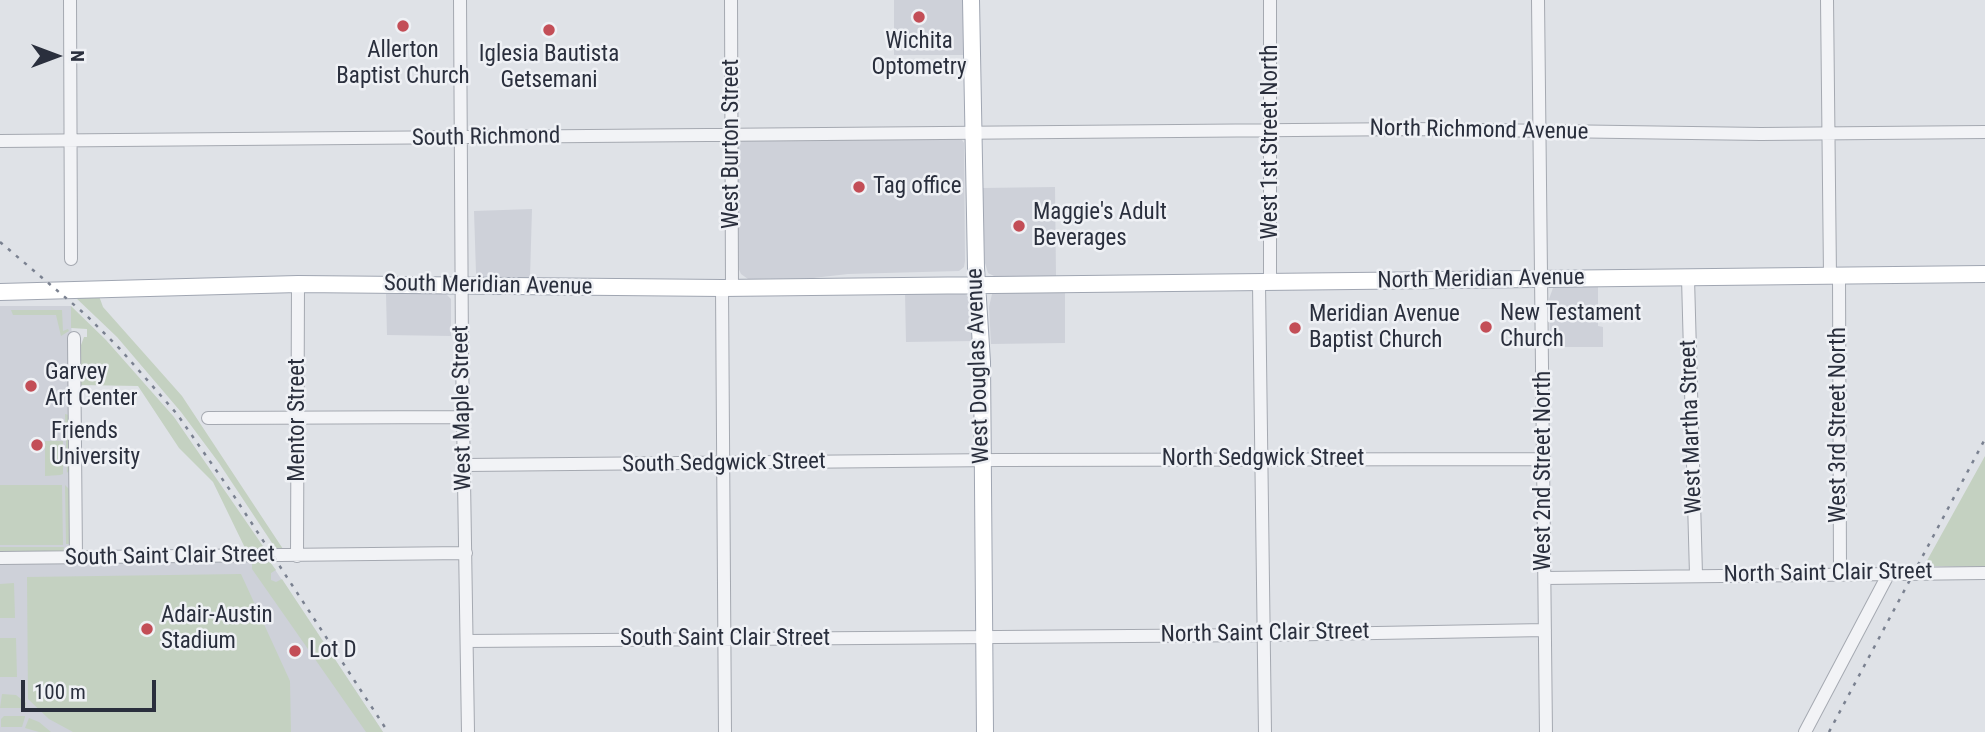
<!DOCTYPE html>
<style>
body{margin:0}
#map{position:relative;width:1985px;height:732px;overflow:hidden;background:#dfe2e7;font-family:"Roboto Condensed",sans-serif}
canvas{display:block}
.north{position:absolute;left:21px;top:21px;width:70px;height:70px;-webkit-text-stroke:5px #eff1f5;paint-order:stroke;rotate:90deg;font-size:19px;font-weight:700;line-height:28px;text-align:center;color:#2a2f3d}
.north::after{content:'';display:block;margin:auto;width:24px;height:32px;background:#2a2f3d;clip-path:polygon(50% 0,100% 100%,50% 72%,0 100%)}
.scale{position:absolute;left:21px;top:680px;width:135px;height:32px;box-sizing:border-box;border:4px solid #2a2f3d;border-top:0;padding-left:9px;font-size:21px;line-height:24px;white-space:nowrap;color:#2a2f3d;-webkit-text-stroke:5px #eff1f5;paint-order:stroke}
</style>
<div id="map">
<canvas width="1985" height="732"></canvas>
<div class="north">N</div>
<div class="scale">100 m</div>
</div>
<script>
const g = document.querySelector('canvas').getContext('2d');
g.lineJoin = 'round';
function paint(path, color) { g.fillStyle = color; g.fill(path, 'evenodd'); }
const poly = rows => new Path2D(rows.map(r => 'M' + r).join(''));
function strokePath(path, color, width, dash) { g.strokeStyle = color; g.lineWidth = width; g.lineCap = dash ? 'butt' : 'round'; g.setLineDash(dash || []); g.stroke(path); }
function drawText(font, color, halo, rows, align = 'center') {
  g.font = font + ' "Roboto Condensed",sans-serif'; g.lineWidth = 5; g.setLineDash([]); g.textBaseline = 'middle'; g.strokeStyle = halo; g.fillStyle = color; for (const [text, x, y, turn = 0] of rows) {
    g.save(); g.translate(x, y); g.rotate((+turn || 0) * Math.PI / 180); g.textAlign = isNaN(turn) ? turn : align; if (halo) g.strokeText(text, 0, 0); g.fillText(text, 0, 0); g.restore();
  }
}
const built = poly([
 [894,0,964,0,965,55,894,55],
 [960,137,964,143,965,261,964,267,959,271,848,274,813,278,748,279,741,274,737,265,737,144,739,140],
 [1055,187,1056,276,994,276,988,273,985,263,982,188],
 [532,209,530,278,527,280,484,280,479,278,476,273,474,211],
 [1598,285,1598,326,1603,327,1603,347,1550,347,1549,299,1553,288],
 [1065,290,1065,343,991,344,989,307,992,294,999,291],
 [905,292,960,292,965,294,969,297,973,341,906,342],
 [386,294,446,294,451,299,451,336,387,335],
 [0,306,71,306,76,563,270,562,383,732,0,732]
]);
const green = poly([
 [99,296,103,307,182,396,283,549,276,549,219,463,181,412,117,337,75,297],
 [71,306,106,340,174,417,265,549,246,550,213,482,179,448,138,386,81,385,81,345,84,337,87,337,87,329,71,328],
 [11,310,62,310,63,331,68,329,69,331,61,336,56,315,13,315],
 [65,414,69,415,69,470,67,473],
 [45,441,63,441,63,474,60,475,45,476],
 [1985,456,1985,567,1924,566],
 [0,485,62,485,63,545,0,545],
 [65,485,69,489,69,544,66,544],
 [0,547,64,547,63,551,0,551],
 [254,562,270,562,276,570,271,573,271,580,276,582,282,579,383,732,366,732,252,569,252,564],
 [241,574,290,681,291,732,73,732,49,719,28,699,27,577],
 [14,583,15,618,0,618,0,584],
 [0,638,16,638,17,677,0,677],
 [2,694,16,695,26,703,25,708,0,708],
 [4,716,25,716,25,717,22,727,1,727,1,719],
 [29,718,39,722,51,732,39,732,25,728]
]);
const minor = poly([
 [70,0,71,259],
 [460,0,462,354,468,732],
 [731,0,732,288],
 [1270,0,1270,283],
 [1538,0,1546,732],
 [1827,0,1830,276],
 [0,141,1413,129,1761,134,1985,132],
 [1839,276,1840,573],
 [1688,278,1696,575],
 [1259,284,1265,732],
 [722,288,725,732],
 [74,338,76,558],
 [208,418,463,417],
 [465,465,999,460,1544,459],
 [297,556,298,284],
 [0,558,466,553],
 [1545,578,1985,573],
 [467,641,1264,635,1545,630],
 [1805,732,1889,573]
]);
const major = poly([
 [971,0,976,268,982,362,985,732],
 [0,292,298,284,722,288,1985,274]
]);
const rail = poly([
 [0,242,86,315,120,349,177,414,232,493,388,732],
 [1829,732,1985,439]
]);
const markers = [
 [919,17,7,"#c34e57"],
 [403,26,7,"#c34e57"],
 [549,30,7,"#c34e57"],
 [859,187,7,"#c34e57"],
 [1019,226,7,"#c34e57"],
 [1486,327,7,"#c34e57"],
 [1295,328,7,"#c34e57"],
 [31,386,7,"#c34e57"],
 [37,445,7,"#c34e57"],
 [147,629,7,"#c34e57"],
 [295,651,7,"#c34e57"]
];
const poiNames = [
 ["Wichita",919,42,"center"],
 ["Optometry",919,68,"center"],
 ["Allerton",403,51,"center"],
 ["Baptist Church",403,77,"center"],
 ["Iglesia Bautista",549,55,"center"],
 ["Getsemani",549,81,"center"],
 ["Tag office",873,187],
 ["Maggie's Adult",1033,213],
 ["Beverages",1033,239],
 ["New Testament",1500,314],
 ["Church",1500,340],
 ["Meridian Avenue",1309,315],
 ["Baptist Church",1309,341],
 ["Garvey",45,373],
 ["Art Center",45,399],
 ["Friends",51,432],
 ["University",51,458],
 ["Adair-Austin",161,616],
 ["Stadium",161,642],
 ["Lot D",309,651]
];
const streetNames = [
 ["North Richmond Avenue",1479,131,1],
 ["South Richmond",486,138,-1],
 ["West 1st Street North",1271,142,-90],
 ["West Burton Street",732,144,-90],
 ["North Meridian Avenue",1481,280,-1],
 ["South Meridian Avenue",488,286,1],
 ["West Douglas Avenue",979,366,-92],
 ["West Maple Street",463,408,-91],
 ["Mentor Street",298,420,-90],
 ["West 3rd Street North",1839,425,-90],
 ["West Martha Street",1692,427,-92],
 ["North Sedgwick Street",1263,459],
 ["South Sedgwick Street",724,464,-1],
 ["West 2nd Street North",1544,471,-90],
 ["South Saint Clair Street",170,557,-1],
 ["North Saint Clair Street",1828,574,-1],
 ["North Saint Clair Street",1265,634,-1],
 ["South Saint Clair Street",725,639]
];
paint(built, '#ced1d9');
paint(green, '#c4d1c1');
strokePath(minor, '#a5a9b1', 14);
strokePath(major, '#a0a6b2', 18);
strokePath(minor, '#f2f3f6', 12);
strokePath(major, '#fff', 16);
strokePath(rail, '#7a8190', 2.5, [3.5, 7]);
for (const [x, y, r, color] of markers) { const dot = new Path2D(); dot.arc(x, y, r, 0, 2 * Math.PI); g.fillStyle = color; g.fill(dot); strokePath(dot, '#eff1f5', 2.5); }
drawText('23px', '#2a2f3d', '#eff1f5', poiNames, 'left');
drawText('23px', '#2a2f3d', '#eff1f5', streetNames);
</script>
